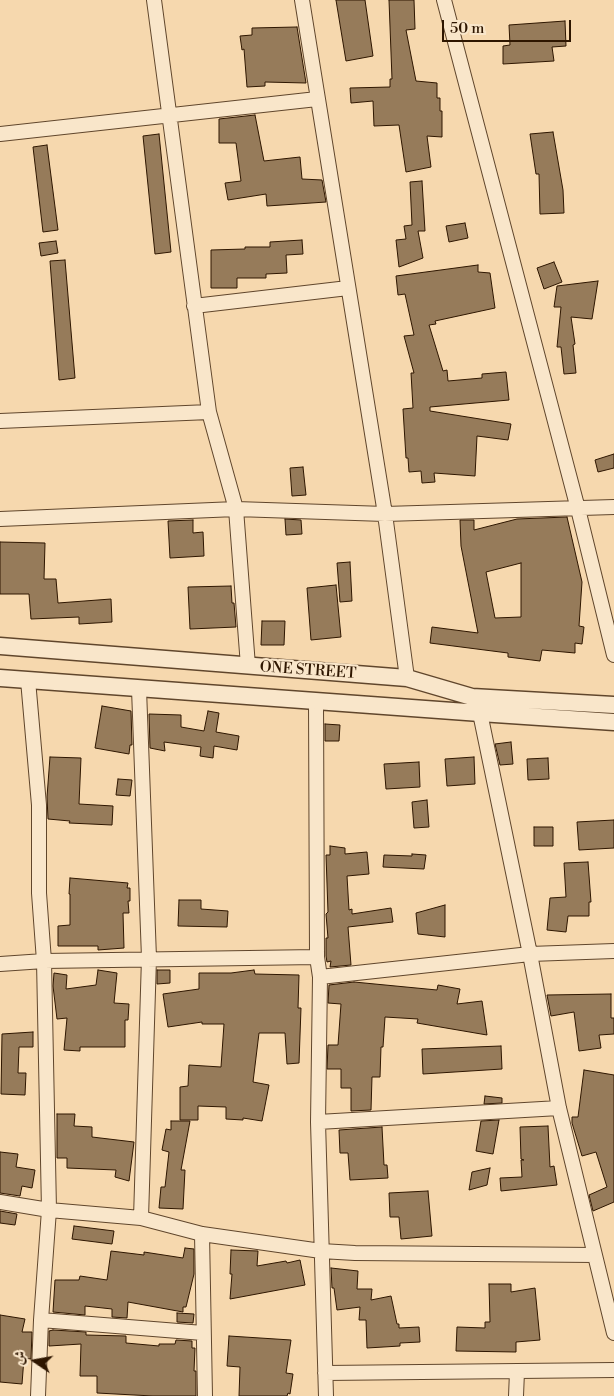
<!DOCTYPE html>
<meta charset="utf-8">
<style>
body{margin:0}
#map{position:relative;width:614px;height:1396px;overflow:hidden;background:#f6d8ae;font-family:"Libre Bodoni",Amiri,serif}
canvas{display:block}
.north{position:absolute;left:10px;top:1336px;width:50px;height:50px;-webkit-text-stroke:4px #f9e6ca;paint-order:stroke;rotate:282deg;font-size:14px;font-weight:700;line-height:20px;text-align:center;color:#2e1600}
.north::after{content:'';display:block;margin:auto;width:18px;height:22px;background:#2e1600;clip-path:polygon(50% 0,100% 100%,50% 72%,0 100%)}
.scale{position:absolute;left:442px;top:20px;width:129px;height:22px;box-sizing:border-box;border:2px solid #2e1600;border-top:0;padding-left:6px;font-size:15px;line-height:18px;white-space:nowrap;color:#2e1600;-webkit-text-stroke:4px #f9e6ca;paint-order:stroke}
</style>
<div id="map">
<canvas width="614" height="1396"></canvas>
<div class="north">ش</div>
<div class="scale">50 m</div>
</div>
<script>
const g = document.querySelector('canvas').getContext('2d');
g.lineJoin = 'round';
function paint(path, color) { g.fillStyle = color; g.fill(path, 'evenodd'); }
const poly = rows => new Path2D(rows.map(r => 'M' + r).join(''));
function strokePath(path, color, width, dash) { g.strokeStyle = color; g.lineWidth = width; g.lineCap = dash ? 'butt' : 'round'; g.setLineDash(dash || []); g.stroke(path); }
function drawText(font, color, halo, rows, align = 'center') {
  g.font = font + ' "Libre Bodoni",serif'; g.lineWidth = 4.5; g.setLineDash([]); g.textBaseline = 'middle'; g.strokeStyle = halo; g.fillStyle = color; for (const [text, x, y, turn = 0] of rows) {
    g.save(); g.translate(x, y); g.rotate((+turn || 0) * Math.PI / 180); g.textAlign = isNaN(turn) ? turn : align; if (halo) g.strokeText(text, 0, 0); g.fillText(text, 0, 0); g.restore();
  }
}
const building = poly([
 [336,0,365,0,373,56,346,61,336,0],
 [389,0,414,0,415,29,406,30,416,81,437,83,437,98,440,98,440,111,442,111,442,137,427,136,431,167,406,172,399,125,374,126,373,101,351,103,350,88,390,87,390,79,392,79,389,0],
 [565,21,566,46,552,47,554,61,503,64,503,46,510,45,509,25,565,21],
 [297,27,306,83,265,82,265,86,247,87,244,49,242,50,240,36,252,35,252,28,297,27],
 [255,115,264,161,300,157,302,179,322,180,326,202,267,206,266,194,228,200,225,183,241,181,236,143,219,143,219,119,255,115],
 [553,132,563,190,564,213,540,214,539,174,536,174,530,134,553,132],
 [159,134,171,252,155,254,143,136,159,134],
 [47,145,58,230,43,232,33,147,47,145],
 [422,181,425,231,418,231,423,258,399,267,396,240,406,239,404,226,412,225,410,182,422,181],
 [465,223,468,238,449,242,446,226,465,223],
 [302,240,303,254,286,255,287,273,266,274,266,278,237,278,237,288,211,288,211,250,245,249,245,247,270,247,270,242,302,240],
 [56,241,58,253,41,256,39,243,56,241],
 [65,260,75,378,59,380,50,261,65,260],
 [554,262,562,282,544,289,537,268,554,262],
 [478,265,478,272,490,273,495,308,435,321,436,324,429,325,443,371,447,370,448,381,482,378,482,374,506,372,509,400,430,407,430,411,511,424,508,440,477,436,475,476,434,473,435,482,422,483,421,471,409,472,408,458,406,458,403,409,413,408,411,373,414,373,404,336,414,335,405,294,398,295,396,276,478,265],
 [598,281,592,319,571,317,575,344,573,345,576,373,564,374,561,347,557,347,561,307,554,307,557,286,598,281],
 [614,454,614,468,598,472,595,460,614,454],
 [303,467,306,495,292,496,290,468,303,467],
 [567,517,582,582,579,626,584,627,582,644,575,643,575,653,542,650,540,661,508,657,508,653,430,643,432,627,478,633,461,546,460,520,474,520,474,530,517,519,567,517],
 [521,563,521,617,495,618,486,572,521,563],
 [285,519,301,520,302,534,286,535,285,519],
 [193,520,193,533,203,532,204,556,170,558,168,521,193,520],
 [0,542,45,543,44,579,56,579,58,603,111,599,112,622,79,624,79,617,31,619,29,594,0,594,0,542],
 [350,562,352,601,340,602,337,563,350,562],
 [336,585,341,637,311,640,307,588,336,585],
 [231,586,232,603,234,603,236,627,190,629,188,587,231,586],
 [262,621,285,621,284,645,261,645,262,621],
 [102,706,131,711,132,745,130,745,129,754,95,748,102,706],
 [208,711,219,713,216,732,239,736,237,750,214,746,213,758,200,756,201,747,164,742,165,751,150,748,149,714,181,715,181,727,204,731,208,711],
 [325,724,340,725,339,741,325,741,325,724],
 [511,742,513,764,500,765,495,744,511,742],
 [50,757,81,758,79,804,113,806,112,825,69,823,70,821,48,819,47,797,50,757],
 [474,757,475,784,447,786,445,759,474,757],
 [548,758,549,779,528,780,527,759,548,758],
 [419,762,420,787,386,789,384,764,419,762],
 [118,779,132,780,130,796,116,795,118,779],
 [427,800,429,827,414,828,412,802,427,800],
 [614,820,614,848,579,850,577,822,614,820],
 [534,827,553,827,553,846,534,846,534,827],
 [330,846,345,848,345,854,367,852,369,874,347,876,349,910,352,909,352,914,391,908,393,922,348,927,351,965,330,967,331,961,327,962,326,956,326,938,328,938,326,914,328,912,326,855,330,855,330,846],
 [412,854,426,855,424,869,383,867,384,855,412,856,412,854],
 [588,862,591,902,589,902,589,916,568,916,566,932,547,930,550,898,566,897,564,863,588,862],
 [70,878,128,883,127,888,130,888,130,901,128,901,129,913,123,913,124,948,98,950,98,946,58,946,58,926,70,925,70,894,69,894,70,878],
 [179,900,201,900,201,909,228,911,227,927,178,926,179,900],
 [445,905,445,937,418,934,416,913,445,905],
 [98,970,117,973,114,1003,129,1004,128,1020,125,1020,125,1047,80,1047,80,1051,64,1050,67,1018,57,1019,53,986,54,973,67,975,66,989,96,985,98,970],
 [157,970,170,970,170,983,157,984,157,970],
 [254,970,255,974,299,975,298,1008,301,1008,299,1063,287,1064,285,1033,259,1033,253,1082,269,1085,262,1121,243,1118,243,1120,226,1119,226,1107,198,1106,198,1120,180,1120,180,1087,188,1086,189,1065,221,1067,224,1024,202,1024,202,1022,168,1027,163,994,199,989,199,973,231,973,254,970],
 [354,982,437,990,438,985,460,989,457,1004,482,1001,487,1035,417,1023,418,1019,385,1017,383,1047,381,1047,380,1077,372,1077,371,1110,351,1111,351,1088,341,1088,341,1069,327,1069,328,1045,338,1045,341,1004,328,1003,329,985,354,982],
 [611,994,611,1018,614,1018,614,1034,599,1035,601,1048,579,1051,574,1012,551,1016,547,995,611,994],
 [33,1032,33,1047,19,1047,18,1073,26,1073,25,1095,1,1094,2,1034,33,1032],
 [501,1046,502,1069,423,1074,422,1049,501,1046],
 [584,1070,614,1075,614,1202,593,1211,589,1195,607,1187,596,1152,582,1156,572,1123,572,1117,578,1117,584,1070],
 [485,1096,502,1098,502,1103,484,1104,485,1096],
 [57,1114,75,1114,74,1126,92,1127,92,1137,134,1142,129,1181,115,1177,116,1170,67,1168,67,1158,57,1158,57,1114],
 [499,1120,493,1154,476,1151,481,1121,499,1120],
 [171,1121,190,1121,181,1170,185,1170,183,1209,159,1208,161,1187,165,1187,169,1152,162,1150,166,1129,171,1130,171,1121],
 [548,1126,550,1167,554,1166,557,1185,501,1191,500,1178,522,1177,521,1160,524,1160,521,1159,520,1127,548,1126],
 [382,1127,384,1165,387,1165,388,1178,350,1180,348,1153,340,1153,339,1130,382,1127],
 [0,1152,18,1154,16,1167,35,1170,32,1188,22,1186,20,1196,0,1193,0,1152],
 [490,1168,487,1185,469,1190,472,1172,490,1168],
 [428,1191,432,1236,401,1239,399,1217,390,1217,389,1193,428,1191],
 [0,1211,17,1214,15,1225,0,1223,0,1211],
 [74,1226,114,1231,112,1244,72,1239,74,1226],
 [185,1248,194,1249,194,1274,186,1307,183,1307,183,1312,128,1302,127,1318,112,1317,112,1309,85,1306,85,1315,53,1312,55,1280,79,1280,80,1276,107,1280,111,1251,144,1255,144,1252,183,1258,185,1248],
 [231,1250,258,1251,257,1266,286,1261,287,1263,300,1260,305,1285,230,1299,232,1274,230,1274,231,1250],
 [331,1268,358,1271,357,1289,372,1289,371,1300,391,1296,397,1324,399,1324,399,1328,419,1327,420,1342,400,1343,400,1346,367,1348,366,1320,359,1320,360,1307,337,1310,334,1288,332,1288,331,1268],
 [489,1284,511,1284,511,1292,535,1288,540,1340,516,1342,516,1352,456,1351,457,1327,485,1328,485,1322,490,1322,489,1284],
 [177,1313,194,1314,193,1323,177,1322,177,1313],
 [0,1315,25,1319,22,1332,32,1332,31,1359,24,1358,22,1384,0,1382,0,1315],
 [53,1330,86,1332,86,1335,126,1336,126,1343,159,1346,159,1344,175,1344,176,1340,192,1341,192,1348,195,1348,194,1371,196,1371,196,1396,153,1396,97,1393,97,1376,80,1376,81,1344,49,1346,49,1331,53,1330],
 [229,1336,291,1340,286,1373,293,1374,290,1394,288,1393,287,1396,239,1396,240,1367,227,1366,229,1336]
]);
const minor = poly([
 [154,0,209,412,236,509,248,666],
 [302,0,385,514,407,678],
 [444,0,578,509,614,655],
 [0,134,317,99],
 [194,306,348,288],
 [0,421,209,412],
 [0,519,236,509,385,514,614,507],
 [28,680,39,805,39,893,44,961,49,1210,41,1320,38,1396],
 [139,689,149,958,141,1218],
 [316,701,317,957,320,977,318,1122,326,1396],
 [480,713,530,954,559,1108,614,1333],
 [0,964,44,961,317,957],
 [320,977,530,954,614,951],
 [318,1122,559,1108],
 [0,1202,49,1210,141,1218,202,1234,321,1251,355,1253,595,1255],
 [202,1234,205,1396],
 [41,1320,203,1333],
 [325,1373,614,1370],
 [516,1396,517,1372]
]);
const tertiary = poly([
 [0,646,407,678,472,697,614,705],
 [0,678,480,713,614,722]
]);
const streetNames = [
 ["ONE STREET",308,671,4]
];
paint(building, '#967b5a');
strokePath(building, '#2e1600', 1);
strokePath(minor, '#60462c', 16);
strokePath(tertiary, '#60462c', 19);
strokePath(minor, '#f9e6ca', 14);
strokePath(tertiary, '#f9e6ca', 16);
drawText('15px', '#2e1600', '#f9e6ca', streetNames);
</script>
